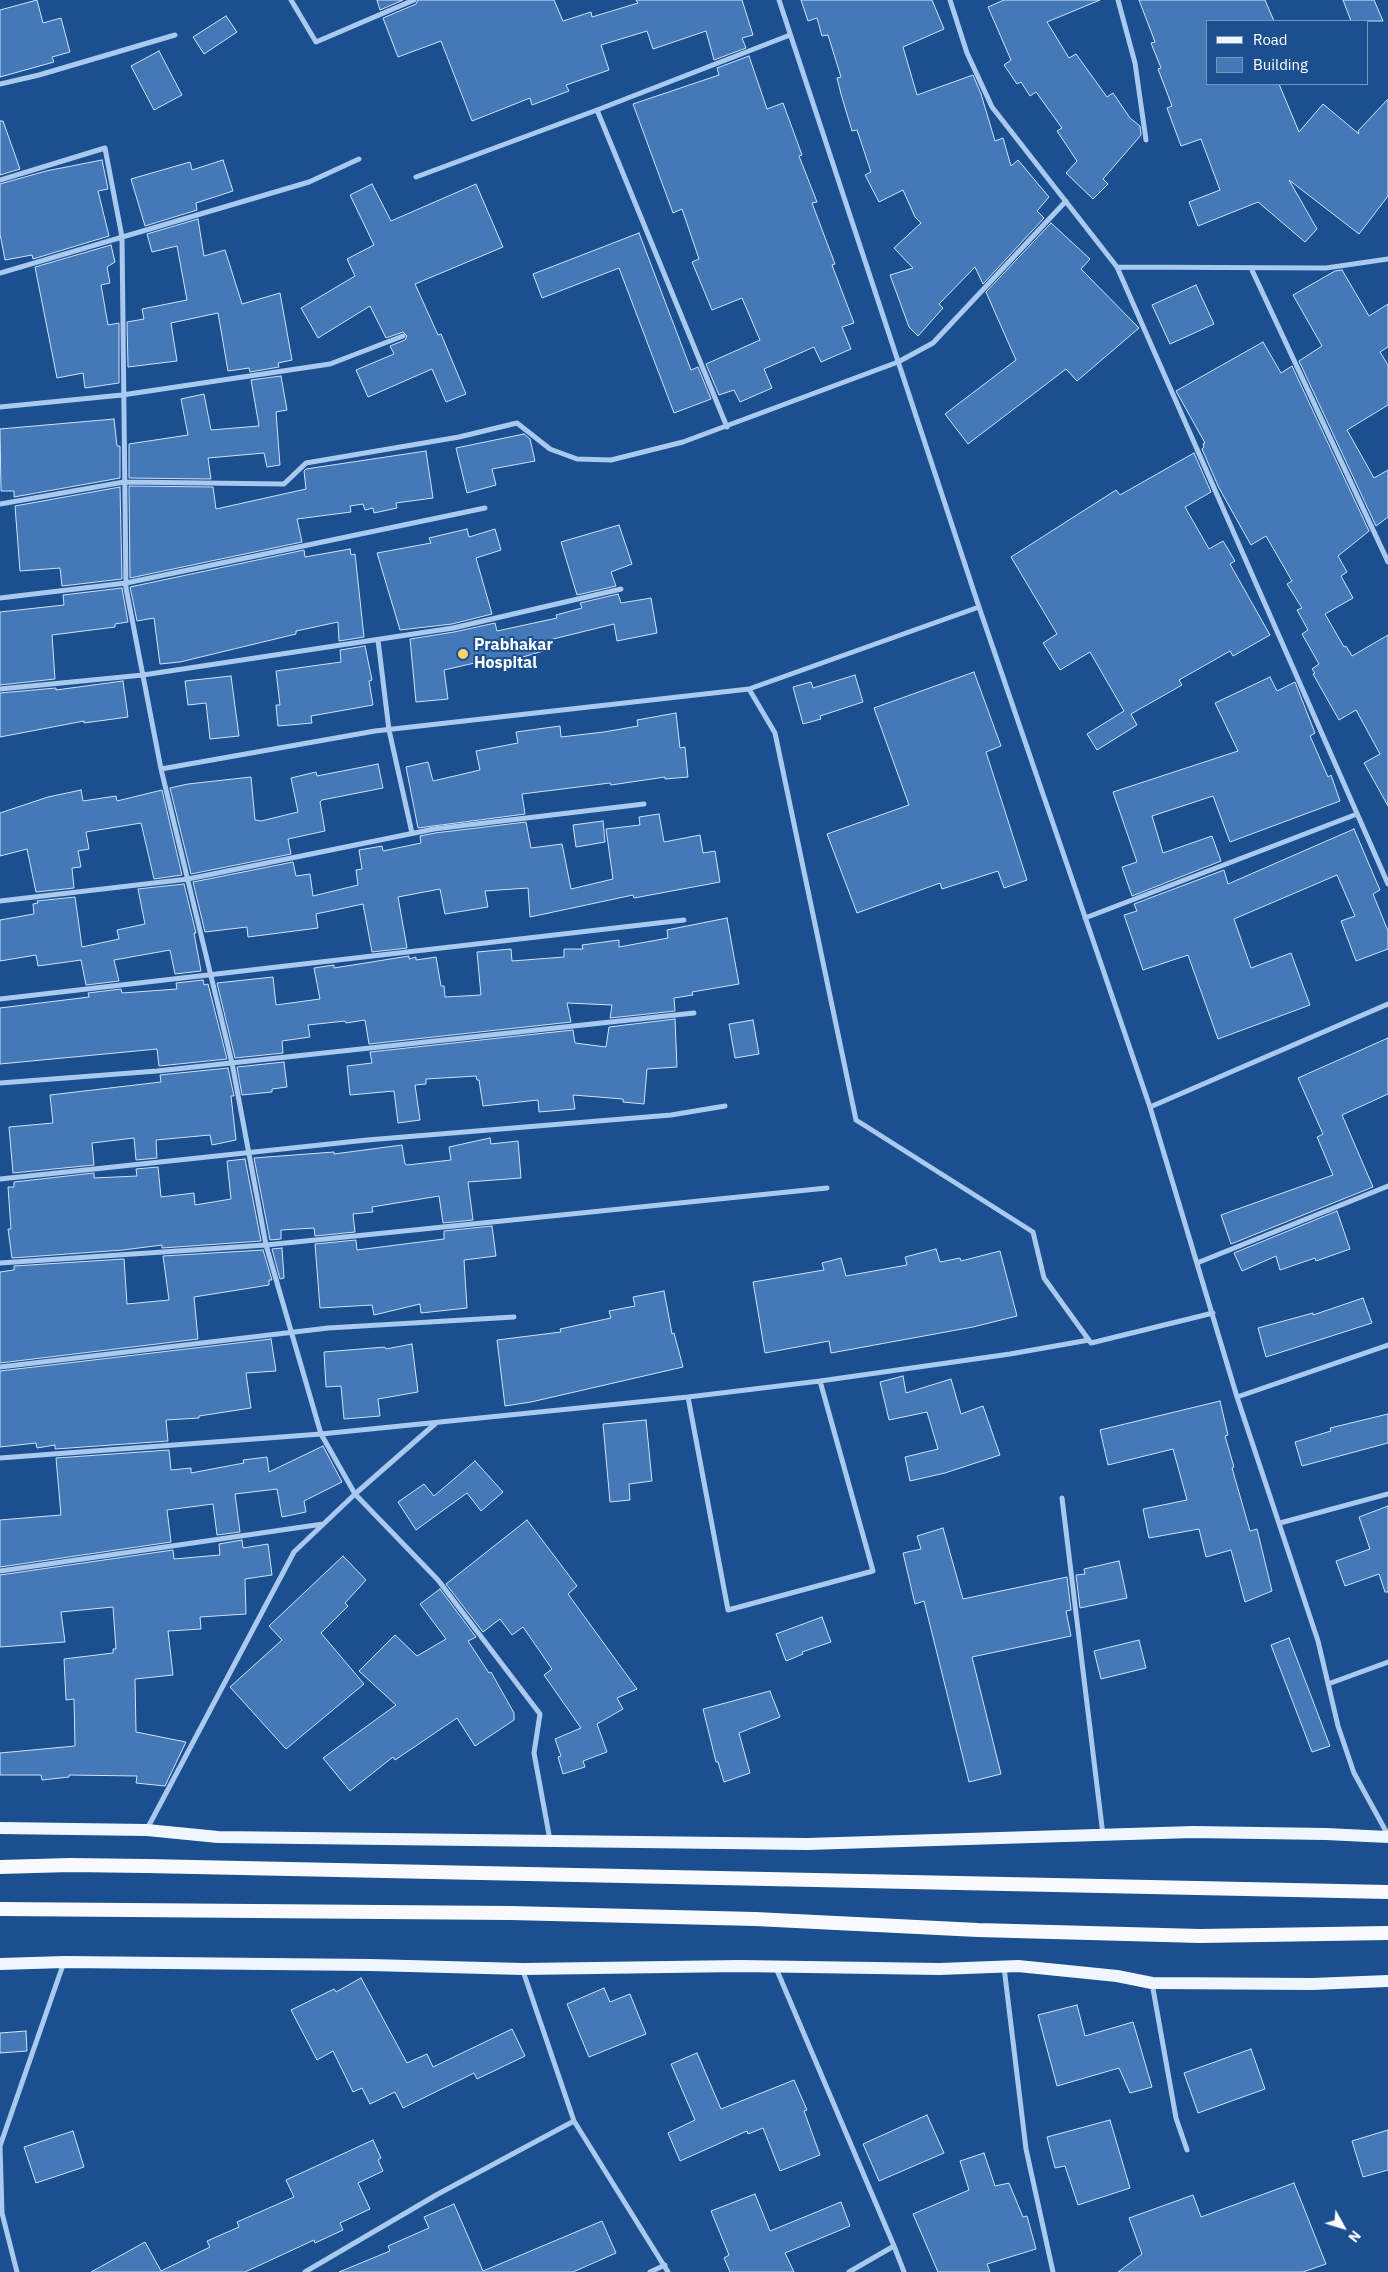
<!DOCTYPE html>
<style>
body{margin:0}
#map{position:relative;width:1388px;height:2272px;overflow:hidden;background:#1b4f8f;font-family:"IBM Plex Sans",sans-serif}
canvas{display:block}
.legend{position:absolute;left:1206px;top:20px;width:162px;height:65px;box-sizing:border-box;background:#1b4f8f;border:1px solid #7695bc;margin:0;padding:6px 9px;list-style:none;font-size:15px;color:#fff}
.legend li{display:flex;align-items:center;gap:10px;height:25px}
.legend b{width:25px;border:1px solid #7695bc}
.north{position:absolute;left:1318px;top:2202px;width:50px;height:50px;-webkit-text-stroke:4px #1b4f8f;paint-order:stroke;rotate:129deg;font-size:14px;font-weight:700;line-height:20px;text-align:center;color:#fff}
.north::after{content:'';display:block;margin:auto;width:18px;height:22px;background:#fff;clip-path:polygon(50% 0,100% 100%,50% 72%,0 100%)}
</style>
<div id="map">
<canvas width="1388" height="2272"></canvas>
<ul class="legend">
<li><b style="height:6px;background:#f0f6ff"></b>Road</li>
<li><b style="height:14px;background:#4478b7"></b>Building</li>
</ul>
<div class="north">N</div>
</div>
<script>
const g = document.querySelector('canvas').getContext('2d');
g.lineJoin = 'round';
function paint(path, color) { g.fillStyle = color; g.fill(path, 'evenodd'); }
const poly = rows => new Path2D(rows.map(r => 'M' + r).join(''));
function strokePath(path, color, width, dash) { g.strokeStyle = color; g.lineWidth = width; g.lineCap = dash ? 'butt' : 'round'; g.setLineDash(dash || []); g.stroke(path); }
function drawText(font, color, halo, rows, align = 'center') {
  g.font = font + ' "IBM Plex Sans",sans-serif'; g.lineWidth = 4; g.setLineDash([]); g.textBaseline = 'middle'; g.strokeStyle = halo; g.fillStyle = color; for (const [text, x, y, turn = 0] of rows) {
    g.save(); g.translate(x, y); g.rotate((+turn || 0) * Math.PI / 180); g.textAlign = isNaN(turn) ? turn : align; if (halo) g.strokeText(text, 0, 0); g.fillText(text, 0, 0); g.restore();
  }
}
const building = poly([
 [37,0,43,23,61,18,70,52,52,57,54,62,0,77,0,10,37,0],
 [377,0,403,0,380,10,377,0],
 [418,0,554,0,563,21,591,12,592,17,638,3,636,0,742,0,753,35,742,38,746,48,714,60,706,31,653,49,647,31,601,45,609,70,566,85,569,91,532,105,530,98,472,121,441,41,398,57,383,18,416,4,418,0],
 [801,0,932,0,944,29,903,47,917,95,973,75,981,94,995,141,1003,138,1011,166,1018,160,1049,197,1037,211,1044,218,983,284,975,267,939,304,943,308,918,336,909,327,890,275,913,268,894,248,921,223,915,217,903,190,879,202,865,175,871,172,857,130,852,131,841,94,837,78,841,77,828,35,822,36,817,18,808,21,801,0],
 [1004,0,1100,0,1047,22,1069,58,1076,54,1107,97,1113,93,1130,118,1140,126,1141,135,1103,179,1108,184,1093,199,1066,173,1077,161,1057,131,1062,128,1036,92,1030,96,1021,82,1017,84,1004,65,1011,60,988,7,1004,0],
 [1139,0,1265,0,1274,21,1207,21,1207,84,1279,84,1299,132,1323,104,1359,134,1358,131,1388,99,1388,196,1359,234,1289,180,1317,229,1305,242,1258,202,1198,226,1189,202,1220,190,1201,139,1181,146,1167,108,1172,106,1158,69,1161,68,1151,43,1155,42,1139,0],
 [1343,0,1374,0,1383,21,1351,21,1343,0],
 [226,16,237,32,204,54,193,37,226,16],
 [159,51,182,95,154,110,131,66,159,51],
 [749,56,767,109,783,103,802,155,799,156,817,202,812,203,835,264,832,265,854,323,842,327,851,349,821,362,814,347,764,369,772,388,740,402,734,390,719,395,706,364,760,340,742,298,712,310,692,262,699,259,682,209,673,213,633,104,719,75,717,68,749,56],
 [0,121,3,121,20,169,0,175,0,121],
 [102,160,108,189,98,191,109,236,33,259,32,255,5,260,0,234,0,184,46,171,102,160],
 [223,160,233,191,196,203,197,210,145,226,131,179,190,162,192,170,223,160],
 [372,184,391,221,476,184,503,247,415,284,438,335,441,334,466,394,446,402,432,369,368,397,356,370,394,354,390,346,405,340,407,336,403,332,386,338,370,306,318,338,301,308,355,276,347,259,374,245,350,195,372,184],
 [198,219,204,256,225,250,242,304,280,293,292,360,278,363,279,367,250,372,249,368,228,371,218,313,171,323,177,361,128,367,127,322,144,319,142,309,187,300,177,246,152,252,147,234,198,219],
 [1051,223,1090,259,1081,269,1139,328,1077,381,1066,369,968,444,945,414,1016,360,986,292,1051,223],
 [639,233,691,370,698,367,711,399,674,413,619,268,542,298,533,274,639,233],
 [111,245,115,262,107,267,110,283,101,285,108,325,119,323,119,383,85,388,83,373,57,378,35,267,111,245],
 [1342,270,1369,316,1388,304,1388,347,1380,352,1388,365,1388,405,1347,430,1374,478,1388,470,1388,517,1376,526,1299,361,1322,346,1293,295,1335,271,1342,270],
 [1196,285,1214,324,1170,344,1152,305,1196,285],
 [1263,342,1281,373,1292,366,1369,531,1338,556,1347,572,1341,576,1353,598,1325,614,1344,647,1346,646,1352,656,1388,635,1388,806,1364,763,1380,754,1356,710,1339,720,1313,674,1315,673,1312,669,1319,664,1302,634,1308,630,1297,610,1302,608,1287,584,1292,581,1266,536,1251,545,1219,488,1202,449,1204,447,1203,444,1205,443,1176,391,1263,342],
 [281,376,287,410,276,412,280,465,267,467,264,453,208,458,211,479,129,478,129,444,188,435,181,399,204,394,211,430,259,426,251,380,281,376],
 [114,419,117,446,120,446,120,478,14,497,14,491,1,491,0,429,114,419],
 [524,434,530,439,535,461,492,469,496,485,467,493,456,448,524,434],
 [426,451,433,498,396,503,397,508,374,513,373,508,365,510,363,504,350,506,351,512,297,519,302,542,130,578,129,486,213,487,216,509,306,489,304,471,306,469,426,451],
 [1194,453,1211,492,1185,507,1209,549,1223,541,1235,561,1230,564,1270,635,1233,656,1230,651,1179,680,1182,685,1131,714,1137,725,1097,750,1087,734,1124,711,1090,652,1060,670,1043,643,1057,634,1011,557,1116,490,1120,495,1194,453],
 [120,487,122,579,62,586,60,568,20,571,15,506,120,487],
 [619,525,632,564,611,572,616,586,577,595,561,542,619,525],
 [467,529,469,537,495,529,501,550,476,558,492,614,452,624,400,630,377,553,431,543,429,538,467,529],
 [350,549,351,555,355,554,364,637,339,641,338,622,296,631,296,634,180,662,160,664,154,618,137,621,130,587,304,550,305,557,350,549],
 [122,588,128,622,115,624,115,627,52,635,55,679,0,685,0,612,64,605,63,595,122,588],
 [618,594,621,603,651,598,657,633,617,641,614,624,541,642,543,651,493,666,492,659,444,670,448,699,416,702,410,639,454,632,495,623,497,631,557,618,556,615,582,608,580,603,618,594],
 [365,646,372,680,369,681,373,705,311,716,312,723,278,726,276,705,280,705,276,671,341,662,340,650,365,646],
 [974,672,1001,746,986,752,1027,880,1004,888,998,871,942,889,940,883,857,913,827,834,909,805,874,708,974,672],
 [855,675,863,702,820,716,821,719,803,724,793,687,811,682,813,688,855,675],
 [231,676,239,736,210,739,206,703,188,705,185,681,231,676],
 [1270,677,1277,691,1295,682,1315,733,1310,736,1328,777,1331,775,1340,801,1230,842,1213,796,1152,816,1163,853,1212,836,1221,861,1132,896,1122,867,1137,862,1113,792,1238,751,1215,703,1270,677],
 [123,681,128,717,84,723,84,721,0,737,0,693,56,688,56,690,123,681],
 [676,713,680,748,685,747,688,777,665,779,665,777,611,785,610,783,522,794,525,814,418,828,406,767,428,762,433,781,480,770,476,751,518,743,516,732,560,726,561,737,604,732,638,726,637,720,676,713],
 [378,764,383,788,322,800,320,802,325,831,288,839,291,854,191,874,170,788,188,784,251,777,255,820,261,821,298,812,291,778,316,772,317,776,378,764],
 [81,790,83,801,116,796,117,801,162,790,182,875,154,879,141,823,86,832,89,849,78,851,81,867,72,868,74,888,36,892,27,849,0,856,0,813,48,797,81,790],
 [659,814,664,842,700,835,703,853,715,851,720,882,634,898,633,895,530,917,528,888,485,891,488,907,445,914,440,889,398,897,407,948,372,952,363,904,316,914,318,928,248,937,247,927,205,932,193,882,293,862,296,876,310,874,313,896,358,885,356,870,362,869,359,850,382,846,383,851,421,843,420,836,435,833,526,822,531,848,562,844,571,889,613,879,606,829,640,825,639,817,659,814],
 [603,821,605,842,576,847,573,825,603,821],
 [1354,829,1380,890,1373,894,1388,931,1388,949,1356,961,1341,921,1355,916,1337,875,1234,919,1251,968,1291,953,1310,1005,1218,1039,1188,955,1143,970,1124,915,1137,911,1134,904,1224,870,1228,884,1354,829],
 [184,884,196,933,194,933,201,971,175,974,170,950,114,960,119,981,86,985,81,960,38,966,36,955,0,961,0,920,34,914,33,904,38,903,37,901,75,897,82,947,119,939,117,930,145,924,138,889,184,884],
 [727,918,739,984,692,992,693,995,674,998,675,1011,610,1018,612,1005,567,1003,571,1022,369,1044,365,1020,346,1023,345,1021,308,1025,310,1037,282,1041,283,1053,235,1058,217,983,273,977,276,1005,320,999,314,968,334,965,334,968,409,956,409,959,416,957,416,960,436,957,441,986,444,986,445,997,481,995,477,952,511,949,512,961,564,957,564,949,583,949,582,945,619,940,619,947,668,938,667,930,727,918],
 [203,980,204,985,208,984,227,1059,159,1066,157,1049,0,1064,0,1008,89,997,88,993,121,989,122,993,177,989,176,983,203,980],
 [675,1019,677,1067,647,1069,644,1104,623,1102,623,1099,573,1095,575,1109,539,1112,538,1100,483,1106,479,1080,477,1080,476,1076,426,1079,426,1084,415,1085,420,1120,398,1123,394,1091,350,1095,347,1066,372,1063,370,1052,573,1030,575,1043,606,1047,609,1027,675,1019],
 [753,1020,759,1054,735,1058,729,1024,753,1020],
 [1388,1038,1388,1094,1342,1115,1373,1187,1231,1244,1221,1215,1333,1175,1317,1137,1323,1134,1298,1078,1388,1038],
 [284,1062,287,1087,272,1089,272,1092,242,1095,237,1067,284,1062],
 [228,1068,234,1096,231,1096,236,1140,212,1145,210,1135,156,1140,157,1158,136,1160,134,1138,92,1143,94,1165,13,1173,9,1127,53,1123,50,1095,161,1082,160,1075,228,1068],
 [490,1138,491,1144,518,1141,521,1178,468,1182,473,1220,443,1223,439,1196,372,1207,373,1212,353,1214,355,1232,315,1236,314,1228,281,1230,281,1239,270,1240,254,1158,334,1152,334,1154,402,1145,405,1164,407,1165,451,1160,449,1147,490,1138],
 [245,1159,261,1241,162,1248,162,1245,123,1250,12,1258,8,1229,11,1229,8,1187,14,1187,14,1182,94,1173,94,1178,137,1176,136,1169,158,1167,161,1197,194,1193,195,1205,231,1199,227,1161,245,1159],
 [1337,1211,1350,1249,1316,1261,1315,1258,1280,1270,1276,1256,1242,1271,1234,1253,1337,1211],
 [492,1226,496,1256,464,1260,467,1308,421,1313,420,1304,374,1315,372,1305,320,1308,315,1244,356,1240,357,1250,444,1239,444,1231,492,1226],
 [282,1248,284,1278,280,1279,272,1249,282,1248],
 [936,1249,940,1262,960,1258,961,1261,1000,1251,1017,1316,973,1327,831,1353,829,1341,765,1353,753,1282,824,1270,822,1263,841,1258,846,1276,907,1265,905,1257,936,1249],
 [263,1250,272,1280,269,1280,269,1285,194,1297,198,1339,0,1363,0,1272,14,1270,14,1266,124,1259,127,1304,169,1300,163,1256,263,1250],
 [664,1291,672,1334,674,1333,683,1367,531,1402,505,1406,497,1340,561,1332,560,1329,611,1318,609,1311,635,1306,633,1297,664,1291],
 [1363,1298,1372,1323,1266,1357,1258,1328,1313,1313,1313,1315,1363,1298],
 [271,1339,276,1371,246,1373,251,1408,199,1416,199,1418,166,1420,168,1441,55,1449,55,1445,37,1448,36,1443,0,1447,0,1371,271,1339],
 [412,1344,418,1392,378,1399,380,1416,344,1419,341,1386,326,1387,324,1352,385,1347,386,1349,412,1344],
 [903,1376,906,1393,951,1379,961,1414,983,1406,1000,1455,945,1473,910,1481,905,1457,938,1449,927,1412,889,1420,880,1382,903,1376],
 [1220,1401,1228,1435,1225,1436,1234,1467,1232,1468,1250,1531,1257,1529,1272,1591,1245,1602,1231,1550,1206,1557,1199,1529,1149,1538,1143,1509,1187,1500,1173,1449,1108,1465,1100,1430,1220,1401],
 [1388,1414,1388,1443,1302,1466,1295,1442,1331,1431,1330,1428,1388,1414],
 [646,1420,652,1481,629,1484,630,1500,610,1502,603,1424,646,1420],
 [323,1446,342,1482,304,1501,306,1512,282,1517,277,1489,235,1494,240,1532,217,1535,213,1504,167,1510,171,1542,0,1567,0,1520,61,1515,56,1458,169,1450,171,1470,191,1468,191,1473,244,1463,243,1460,267,1457,269,1472,323,1446],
 [475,1461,503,1492,481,1511,467,1493,416,1530,398,1502,424,1484,434,1496,475,1461],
 [1388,1506,1388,1592,1385,1592,1379,1574,1345,1586,1336,1561,1370,1549,1359,1517,1388,1506],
 [527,1520,577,1586,568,1594,637,1689,617,1698,623,1709,597,1724,607,1752,583,1761,585,1767,563,1774,558,1757,561,1756,555,1739,581,1728,544,1675,552,1669,523,1627,512,1635,500,1619,483,1632,446,1584,527,1520],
 [943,1528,963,1599,1067,1577,1071,1610,1066,1611,1071,1636,972,1657,1001,1774,969,1782,924,1601,915,1604,903,1553,921,1549,917,1536,943,1528],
 [242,1540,243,1548,268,1544,272,1575,245,1579,246,1614,200,1617,201,1629,168,1631,173,1675,135,1679,136,1732,186,1742,165,1786,136,1783,137,1776,69,1775,69,1777,42,1780,41,1775,0,1775,0,1753,75,1746,74,1699,66,1700,64,1659,113,1653,113,1649,116,1649,113,1607,61,1612,65,1642,0,1647,0,1575,173,1550,174,1559,220,1555,219,1544,242,1540],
 [343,1556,366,1580,345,1603,348,1606,321,1633,364,1684,286,1749,230,1687,282,1640,269,1626,343,1556],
 [1119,1561,1127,1598,1080,1608,1076,1575,1085,1574,1084,1569,1119,1561],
 [440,1589,476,1637,468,1641,489,1673,491,1672,514,1713,514,1720,475,1746,457,1718,395,1760,393,1757,350,1791,323,1758,396,1705,359,1671,395,1635,417,1656,446,1639,420,1604,440,1589],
 [822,1617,831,1642,802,1652,803,1654,786,1661,776,1634,822,1617],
 [1289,1638,1330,1746,1312,1752,1271,1645,1289,1638],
 [1139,1640,1146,1668,1101,1679,1094,1651,1139,1640],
 [770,1691,780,1717,739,1733,750,1773,724,1782,718,1762,716,1762,703,1709,770,1691],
 [361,1978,407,2063,427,2054,433,2067,512,2029,525,2056,477,2079,474,2073,403,2108,395,2092,370,2104,362,2088,353,2092,333,2051,317,2060,291,2010,334,1989,336,1992,361,1978],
 [604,1988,610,2002,630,1994,646,2034,589,2057,567,2004,604,1988],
 [1077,2005,1085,2036,1133,2022,1152,2087,1130,2093,1119,2068,1057,2086,1038,2015,1077,2005],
 [26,2031,27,2051,0,2053,0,2033,26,2031],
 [1251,2049,1265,2089,1198,2113,1184,2073,1251,2049],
 [697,2053,721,2109,794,2080,807,2110,804,2111,820,2155,780,2171,763,2128,748,2134,747,2131,680,2161,668,2133,695,2120,671,2064,697,2053],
 [927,2115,944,2153,879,2181,863,2144,927,2115],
 [1110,2120,1130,2188,1078,2205,1065,2166,1055,2168,1047,2137,1110,2120],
 [1388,2130,1388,2170,1363,2177,1352,2141,1388,2130],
 [73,2131,84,2167,36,2183,24,2147,73,2131],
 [373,2140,381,2158,378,2160,383,2171,358,2183,370,2209,340,2223,343,2230,315,2243,314,2240,245,2272,91,2272,145,2242,161,2271,210,2247,207,2241,239,2227,237,2222,294,2197,286,2180,373,2140],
 [984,2153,995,2186,1009,2183,1023,2217,1027,2216,1036,2249,987,2264,990,2272,938,2272,913,2214,969,2190,960,2161,984,2153],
 [1294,2183,1326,2264,1303,2272,1118,2272,1142,2254,1129,2218,1193,2195,1201,2217,1294,2183],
 [755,2194,770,2231,841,2202,850,2226,785,2253,794,2272,730,2272,724,2258,729,2255,711,2211,755,2194],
 [454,2204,483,2271,602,2221,616,2253,573,2272,339,2272,390,2251,388,2246,429,2228,424,2217,454,2204]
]);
const minor = poly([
 [291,0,316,42,414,0],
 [779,0,979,607,1150,1107,1237,1397,1318,1641,1338,1726,1354,1773,1388,1835],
 [950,0,967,53,992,107,1117,267,1326,268,1388,259],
 [1118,0,1135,63,1146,140],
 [0,84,39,75,175,35],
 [597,110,727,427],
 [416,177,597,110,790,35],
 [0,180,105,148,122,237,126,588,161,769,232,1063,266,1245,321,1434,355,1494,438,1580,540,1714,534,1753,550,1840],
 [1117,267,1388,884],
 [1251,268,1388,562],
 [0,273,309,182,359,159],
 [0,407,122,395,330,364,403,336],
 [0,504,124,482,284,484,306,463,459,437,517,423,550,449,577,459,611,460,683,442,898,362,933,343,1066,201],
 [0,598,126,583,485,508],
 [378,640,389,730,412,833],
 [0,689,143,675,453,628,621,589],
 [749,689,979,607],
 [161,769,375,731,749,689,775,733,856,1120,1033,1232,1044,1278,1091,1343,1213,1313],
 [0,901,188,879,434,829,644,804],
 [1085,918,1357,814],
 [0,999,684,920],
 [0,1083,157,1071,694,1013],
 [1150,1107,1388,1004],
 [0,1179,367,1140,671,1115,725,1106],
 [0,1263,266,1245,827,1188],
 [1197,1263,1388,1186],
 [0,1367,328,1328,514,1317],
 [688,1397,728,1610,873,1571,820,1381],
 [1237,1397,1388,1345],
 [0,1458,321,1434,688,1397,820,1381,1010,1354,1089,1340],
 [1062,1498,1103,1835],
 [1280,1523,1388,1494],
 [0,1571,323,1524],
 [1328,1684,1388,1662],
 [147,1829,294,1552,355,1494,436,1423],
 [1004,1967,1026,2149,1053,2272],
 [776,1968,894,2246,849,2272],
 [1152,1983,1176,2118,1187,2150],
 [574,2121,668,2272],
 [894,2246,904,2272],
 [17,2272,2,2213,0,2146,64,1962],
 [305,2272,438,2194,574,2121,523,1971],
 [650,2272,665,2265]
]);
const primary = poly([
 [0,1828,147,1830,218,1837,807,1844,1193,1832,1326,1834,1388,1837],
 [0,1964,65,1962,370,1965,523,1969,740,1966,940,1969,1018,1966,1117,1976,1152,1983,1312,1984,1388,1981]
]);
const trunk = poly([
 [0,1867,70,1865,146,1866,1388,1892],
 [0,1909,510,1913,755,1919,978,1930,1200,1936,1388,1933]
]);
const markers = [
 [463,654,6,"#ffd166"]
];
const poiNames = [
 ["Prabhakar",474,645],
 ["Hospital",474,663]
];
paint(building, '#4478b7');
strokePath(building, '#cfe3fa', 1);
strokePath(minor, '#a9c9ee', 5);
strokePath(primary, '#f0f6ff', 12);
strokePath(trunk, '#f8faff', 14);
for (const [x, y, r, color] of markers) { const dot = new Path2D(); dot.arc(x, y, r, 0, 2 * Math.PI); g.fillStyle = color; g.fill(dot); strokePath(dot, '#1b4f8f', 2); }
drawText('bold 16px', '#fff', '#1b4f8f', poiNames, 'left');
</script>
